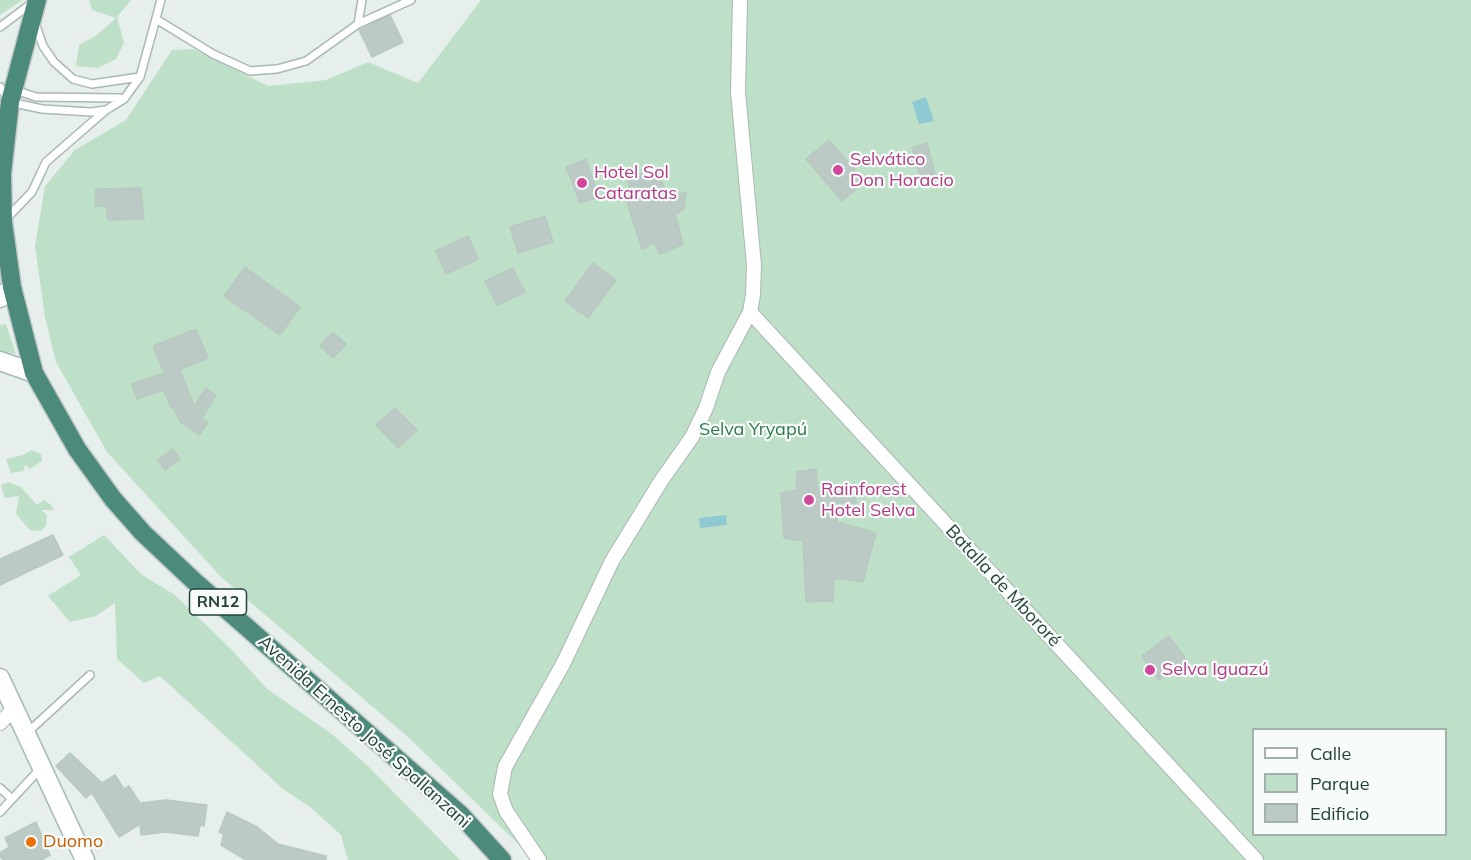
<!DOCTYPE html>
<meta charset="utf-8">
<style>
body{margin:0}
#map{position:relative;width:1471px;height:860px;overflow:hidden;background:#e6efeb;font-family:Mulish,sans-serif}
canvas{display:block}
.legend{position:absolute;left:1252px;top:728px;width:195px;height:108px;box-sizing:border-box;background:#f7fbf9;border:2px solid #a3b1ad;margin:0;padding:8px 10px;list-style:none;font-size:18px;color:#24423a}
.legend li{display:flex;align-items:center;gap:12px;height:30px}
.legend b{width:30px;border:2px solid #a3b1ad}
</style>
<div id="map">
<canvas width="1471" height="860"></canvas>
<ul class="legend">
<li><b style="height:8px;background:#fff"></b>Calle</li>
<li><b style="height:16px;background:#bfe0c8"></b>Parque</li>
<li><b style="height:16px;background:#bbcac4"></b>Edificio</li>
</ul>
</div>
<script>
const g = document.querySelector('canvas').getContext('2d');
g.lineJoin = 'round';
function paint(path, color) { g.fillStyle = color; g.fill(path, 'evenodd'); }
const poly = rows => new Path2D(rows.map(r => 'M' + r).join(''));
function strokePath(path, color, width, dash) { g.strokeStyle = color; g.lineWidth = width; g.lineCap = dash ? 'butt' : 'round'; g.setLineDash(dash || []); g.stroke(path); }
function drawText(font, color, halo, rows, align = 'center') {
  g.font = font + ' Mulish,sans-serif'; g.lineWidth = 4.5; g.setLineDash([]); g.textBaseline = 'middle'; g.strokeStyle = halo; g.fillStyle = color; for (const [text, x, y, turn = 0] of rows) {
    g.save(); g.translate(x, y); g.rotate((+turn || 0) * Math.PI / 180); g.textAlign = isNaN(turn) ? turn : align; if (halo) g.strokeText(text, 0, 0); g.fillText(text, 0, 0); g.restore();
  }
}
const green = poly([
 [0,0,22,0,0,15],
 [89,0,131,0,117,17,124,43,116,59,98,68,76,66,79,45,97,35,116,18,92,10],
 [481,0,1471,0,1471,860,535,860,408,737,221,577,107,452,56,362,45,317,35,246,45,186,75,150,126,120,172,50,193,49,268,86,326,80,368,62,418,83],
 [1254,730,1446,730,1446,834,1254,834],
 [6,324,16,354,0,351,0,325],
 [32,450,41,454,42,461,30,469,25,464,24,471,11,473,6,459,23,455],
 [8,482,21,487,37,505,44,500,51,505,54,510,41,510,47,515,46,526,40,531,30,530,16,514,19,496,5,498,1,485],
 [104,535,142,575,175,595,232,650,266,688,333,735,369,767,460,860,348,860,341,835,310,807,283,789,160,676,144,683,117,659,115,603,96,616,70,622,48,596,81,575,69,557]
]);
const water = poly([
 [926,97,934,121,919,124,912,102],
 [726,515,727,525,700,528,699,518]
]);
const building = poly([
 [390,15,403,42,372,57,359,30,390,15],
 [829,140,865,182,842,201,806,159,829,140],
 [927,143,935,175,921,180,912,148,927,143],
 [586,159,599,197,580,203,566,167,586,159],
 [657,169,668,198,686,192,684,209,675,214,683,244,660,254,654,243,642,249,623,190,630,188,627,178,657,169],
 [141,188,144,219,108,220,106,206,95,206,96,189,141,188],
 [545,216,553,242,518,253,510,227,545,216],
 [468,236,478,259,446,274,436,251,468,236],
 [593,263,616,280,588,318,565,301,593,263],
 [245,267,300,307,280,335,224,296,245,267],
 [513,268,525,292,497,305,485,281,513,268],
 [196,329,208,358,180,370,194,406,206,388,216,395,202,418,208,423,199,435,180,422,173,407,171,408,164,390,137,399,132,384,164,373,153,346,196,329],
 [333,332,346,344,333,358,320,346,333,332],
 [395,408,417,430,398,448,376,425,395,408],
 [173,449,180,459,165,470,158,460,173,449],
 [816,469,818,491,855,484,856,503,835,503,837,522,876,533,863,582,834,578,833,601,806,602,803,541,784,538,781,493,796,490,797,472,816,469],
 [53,535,63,555,0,585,0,559,53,535],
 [1169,636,1187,660,1159,680,1142,656,1169,636],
 [70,753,102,783,115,775,124,789,129,786,140,803,166,800,207,805,204,826,200,825,198,836,166,832,141,835,140,824,119,837,92,793,86,798,56,766,70,753],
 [227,812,257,827,278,844,326,856,326,860,246,860,221,845,224,834,219,832,227,812],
 [36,822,50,855,42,860,4,860,0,857,0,853,9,847,5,838,36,822]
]);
const service = poly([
 [156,19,213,54,250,71,277,69,306,61,358,24,411,0],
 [35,23,43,46,54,62,73,79,92,84,140,77],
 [358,24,362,0],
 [0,27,32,3],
 [0,87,10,102,42,109,91,112,106,110],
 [15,90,36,97,120,98],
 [6,219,32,192,46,162,106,110,124,99,140,77,161,0],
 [28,732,90,675],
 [0,788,12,799],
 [0,812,40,769]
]);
const minor = poly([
 [750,312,1256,860],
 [0,723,14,709],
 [539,860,506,811,500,794,505,767,563,664,612,561,661,481,692,437,706,408,718,372,750,312,753,295,754,265,738,92,740,0]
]);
const secondary = poly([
 [0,298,12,287],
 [0,361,34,373],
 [0,678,85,860]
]);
const trunk = poly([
 [37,0,10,102,2,174,3,222,12,287,34,373,77,449,113,499,143,533,194,581,461,815,502,860]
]);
const markers = [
 [838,170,6,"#d1479c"],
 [582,183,6,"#d1479c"],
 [809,500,6,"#d1479c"],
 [1150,670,6,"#d1479c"],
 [31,842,6,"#e8710a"]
];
const shields = [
 [218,602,57]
];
const shieldNames = [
 ["RN12",218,602]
];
const hotelNames = [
 ["Selvático",850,160],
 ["Don Horacio",850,181],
 ["Hotel Sol",594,173],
 ["Cataratas",594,194],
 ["Rainforest",821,490],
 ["Hotel Selva",821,511],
 ["Selva Iguazú",1162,670]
];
const parkNames = [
 ["Selva Yryapú",753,430]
];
const streetNames = [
 ["Batalla de Mbororé",1003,586,47],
 ["Avenida Ernesto José Spallanzani",364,732,42]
];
const foodNames = [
 ["Duomo",43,842]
];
paint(green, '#bfe0c8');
paint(water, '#8ec9d4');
paint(building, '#bbcac4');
strokePath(building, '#b8c9c2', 1.5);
strokePath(service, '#a8b8b2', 10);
strokePath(minor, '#a8b8b2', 16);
strokePath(secondary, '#a4bbb3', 21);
strokePath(trunk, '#c2cac8', 21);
strokePath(service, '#fff', 7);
strokePath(minor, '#fff', 14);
strokePath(secondary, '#fff', 18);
strokePath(trunk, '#4c8a7c', 18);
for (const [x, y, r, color] of markers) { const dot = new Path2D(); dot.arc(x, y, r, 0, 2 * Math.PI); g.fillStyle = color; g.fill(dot); strokePath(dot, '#f7fbf9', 2); }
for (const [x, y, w] of shields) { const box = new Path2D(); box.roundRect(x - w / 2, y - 13, w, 26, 4.5); g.fillStyle = '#f7fbf9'; g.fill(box); strokePath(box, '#24423a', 1.5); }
drawText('bold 16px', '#24423a', null, shieldNames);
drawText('18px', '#b23c85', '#f7fbf9', hotelNames, 'left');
drawText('18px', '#2d7a4b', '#f7fbf9', parkNames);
drawText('18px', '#24423a', '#f7fbf9', streetNames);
drawText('18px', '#c56008', '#f7fbf9', foodNames, 'left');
</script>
